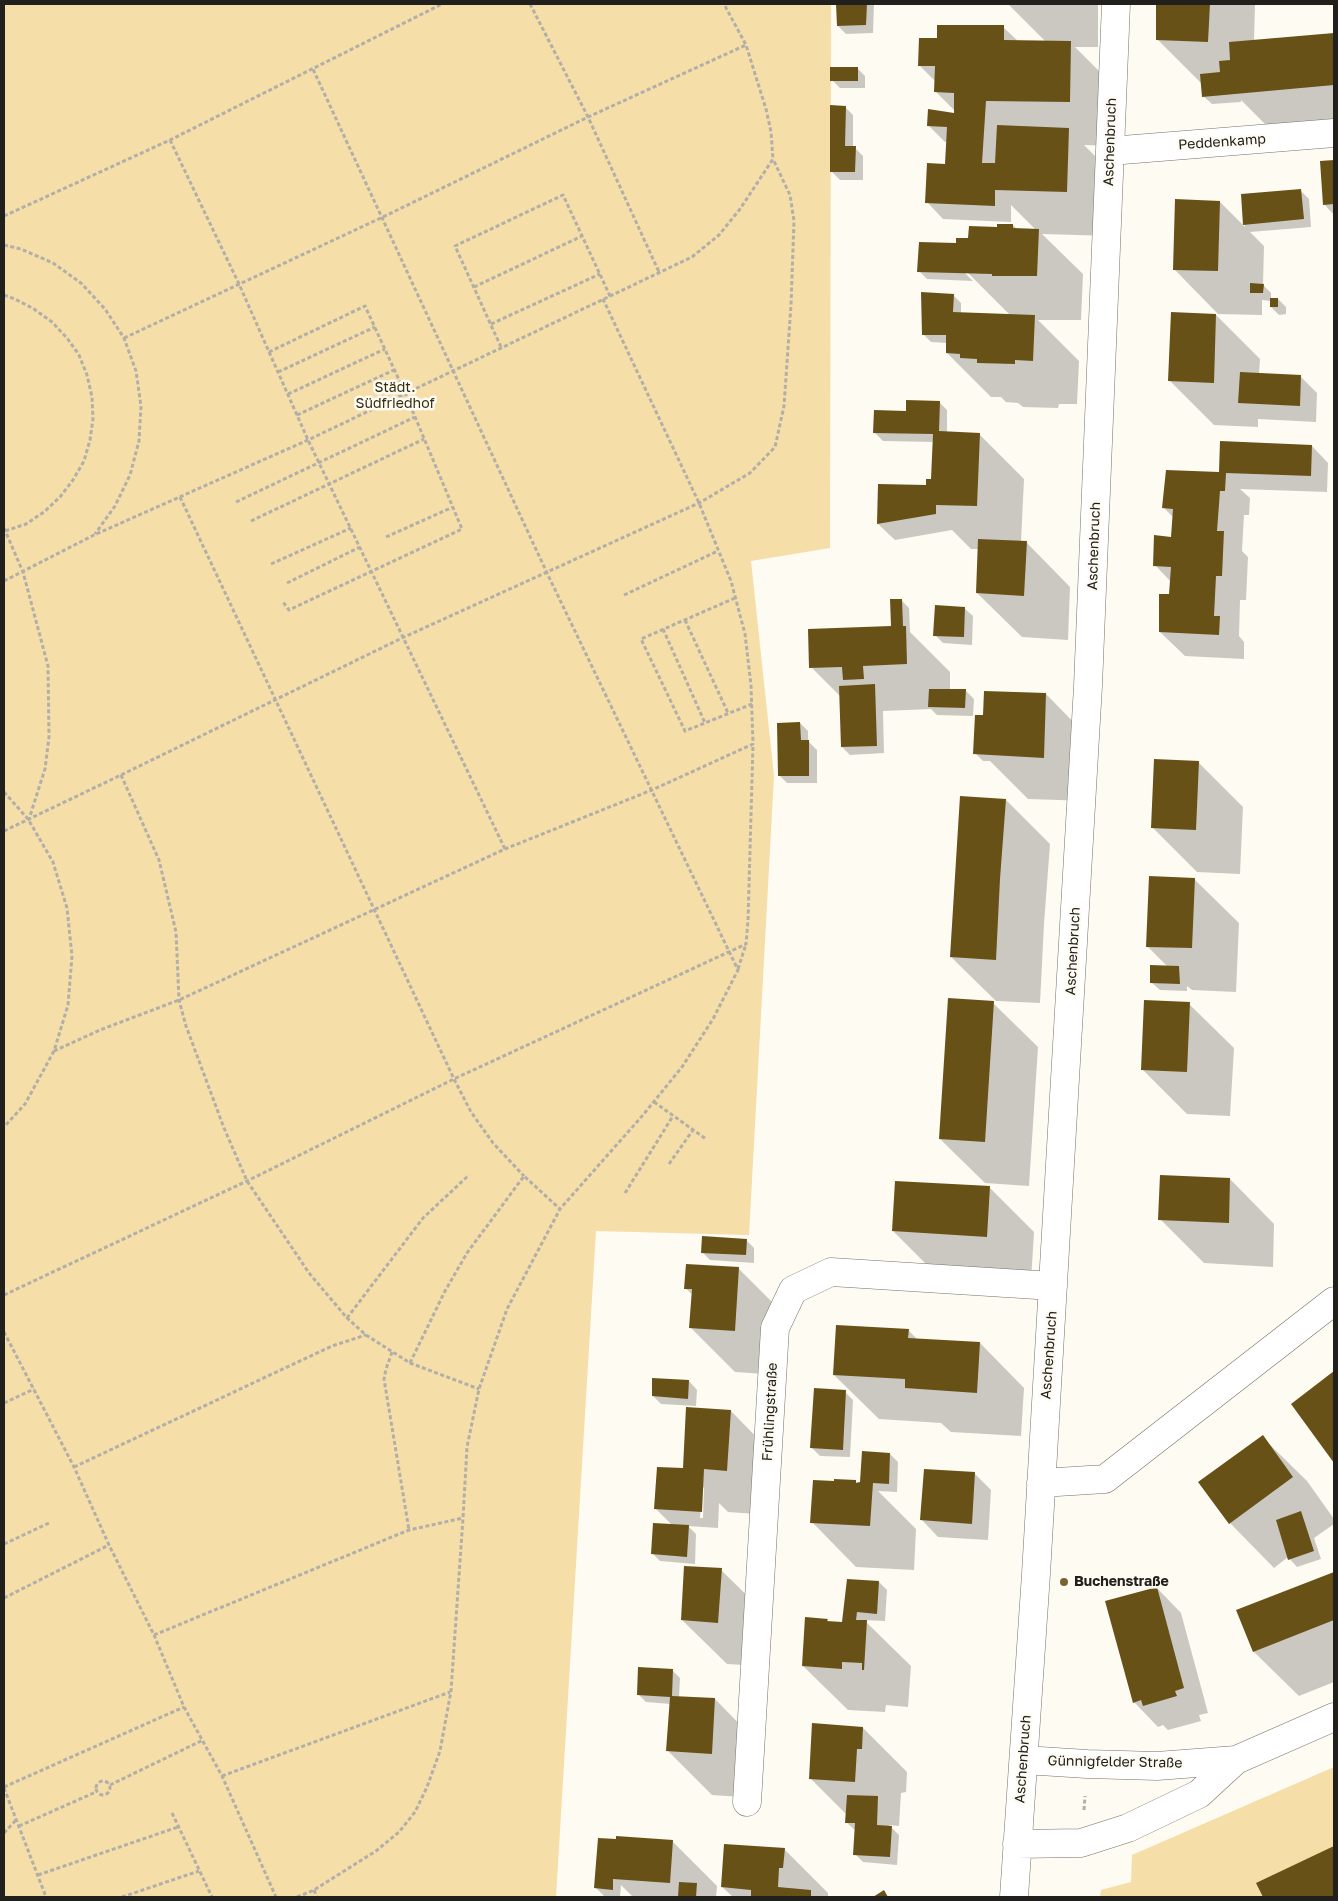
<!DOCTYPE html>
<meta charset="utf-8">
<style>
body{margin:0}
#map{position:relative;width:1338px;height:1901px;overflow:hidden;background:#fefbf3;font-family:"Golos Text",sans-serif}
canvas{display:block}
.frame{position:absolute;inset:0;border:5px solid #22201d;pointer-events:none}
</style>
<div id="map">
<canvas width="1338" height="1901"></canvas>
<div class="frame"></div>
</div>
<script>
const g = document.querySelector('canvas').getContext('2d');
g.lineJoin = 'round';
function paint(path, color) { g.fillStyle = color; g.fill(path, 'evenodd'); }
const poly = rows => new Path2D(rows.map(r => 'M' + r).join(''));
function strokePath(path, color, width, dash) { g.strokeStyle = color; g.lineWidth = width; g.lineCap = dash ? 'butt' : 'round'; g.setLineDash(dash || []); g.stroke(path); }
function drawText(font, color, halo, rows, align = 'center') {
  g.font = font + ' "Golos Text",sans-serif'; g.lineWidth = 5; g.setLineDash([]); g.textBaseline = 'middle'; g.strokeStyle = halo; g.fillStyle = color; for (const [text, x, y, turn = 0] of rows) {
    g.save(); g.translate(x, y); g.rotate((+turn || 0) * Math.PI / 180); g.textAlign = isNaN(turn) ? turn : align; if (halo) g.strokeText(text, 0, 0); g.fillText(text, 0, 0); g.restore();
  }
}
const green = poly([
 [4,4,831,4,830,548,751,561,774,776,749,1235,596,1231,556,1897,4,1897],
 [1334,1767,1334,1897,1100,1897,1101,1890,1131,1882,1132,1855]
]);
const shadow = poly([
 [838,4,874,4,873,33,846,34,838,26],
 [1008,4,1098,4,1098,47,1075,47,1115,87,1114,146,1084,145,1113,174,1111,236,1042,234,1083,274,1081,320,1038,320,1079,361,1077,404,1059,404,1058,408,1023,407,1018,403,1006,402,1001,397,991,397,947,353,947,343,931,342,923,334,953,295,961,303,961,314,1011,316,963,268,962,270,973,281,927,279,919,271,957,245,998,228,1013,225,1017,229,1036,230,1011,205,1011,222,943,219,927,202,946,166,947,142,945,142,928,125,955,114,955,111,936,92,936,82,919,65,938,39,1003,27,1018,41,1046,42],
 [1158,4,1255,4,1254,41,1334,35,1334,133,1279,138,1241,100,1241,102,1212,104,1203,96,1201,83,1157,39],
 [857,68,865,76,865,88,840,88,832,80],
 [845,107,853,115,853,148,855,148,863,156,863,180,840,180,832,172],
 [1334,161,1334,215,1324,204,1321,162],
 [1301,191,1309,199,1311,227,1250,232,1264,246,1263,285,1271,293,1271,299,1278,299,1286,307,1286,314,1279,315,1271,307,1271,301,1262,300,1262,315,1218,314,1174,269,1220,202,1245,227,1242,195],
 [1216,315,1260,359,1259,374,1300,376,1317,393,1316,422,1258,419,1258,427,1214,425,1170,381],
 [939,402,947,410,947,433,979,434,1024,479,1021,542,1026,542,1070,587,1068,640,1022,637,977,593,979,549,971,549,952,530,895,540,878,524,932,480,934,442,883,441,875,433,907,413],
 [1312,446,1328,463,1327,492,1240,489,1250,498,1249,515,1244,515,1242,551,1248,557,1246,600,1240,600,1239,636,1244,642,1244,659,1185,656,1160,632,1170,595,1171,582,1155,565,1173,538,1174,518,1164,508,1220,474],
 [901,600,909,608,910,632,950,672,950,690,966,691,974,699,973,716,937,715,931,709,883,711,884,753,850,755,842,747,841,697,811,667,894,628],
 [964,608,973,616,972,645,943,643,935,635],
 [1046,694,1090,739,1088,801,1028,799,990,761,983,761,975,753,983,717],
 [800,723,808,731,808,741,817,750,817,783,787,783,779,775],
 [1198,762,1243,807,1240,874,1197,872,1152,827],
 [1006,800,1050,844,1044,924,1040,1003,996,1001,951,957],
 [1194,879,1239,923,1236,992,1192,990,1187,986,1187,991,1160,990,1151,982,1168,967,1147,946],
 [993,1003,1038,1047,1029,1186,985,1183,940,1139],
 [1189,1004,1234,1048,1230,1116,1187,1114,1143,1070],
 [1230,1179,1274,1224,1273,1267,1204,1263,1160,1219],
 [990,1188,1034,1232,1031,1281,937,1275,893,1231],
 [746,1240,754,1248,754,1263,710,1260,702,1252],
 [738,1268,783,1313,779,1375,735,1372,691,1328,693,1295,685,1288],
 [908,1330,918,1340,980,1343,1024,1388,1021,1436,951,1432,941,1423,879,1419,834,1375],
 [1334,1373,1334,1461,1292,1404],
 [689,1381,697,1390,696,1406,661,1404,653,1396],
 [845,1392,853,1400,850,1457,820,1456,812,1448],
 [731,1411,775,1456,771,1515,728,1512,719,1503,718,1528,688,1526,696,1534,695,1564,660,1561,652,1553,672,1525,656,1509],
 [702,1486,704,1488,703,1518,700,1518],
 [1262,1437,1307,1481,1334,1519,1334,1524,1314,1538,1321,1559,1297,1567,1288,1557,1274,1568,1230,1523],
 [890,1454,898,1462,897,1492,878,1491,916,1529,914,1570,856,1567,812,1522,835,1480,862,1483],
 [974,1473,991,1490,988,1540,938,1537,922,1520],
 [721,1570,766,1614,762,1666,727,1664,682,1620],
 [1334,1573,1334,1682,1299,1696,1254,1652,1238,1610],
 [879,1582,887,1590,885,1621,864,1620,911,1666,908,1707,886,1705,885,1712,848,1710,803,1666,827,1620,830,1623,844,1623],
 [1157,1588,1181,1613,1208,1713,1199,1715,1201,1721,1168,1730,1163,1725,1158,1727,1134,1702],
 [672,1670,680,1678,679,1697,715,1699,759,1744,756,1798,712,1795,668,1751,671,1704,646,1702,638,1694],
 [863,1728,907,1772,906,1792,901,1793,899,1826,889,1825,899,1835,897,1865,863,1862,855,1854,856,1831,846,1822,847,1815,810,1778],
 [672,1841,717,1886,716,1897,633,1897,621,1885,620,1897,604,1896,596,1888],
 [1334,1848,1334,1897,1264,1897,1257,1883],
 [784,1849,828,1893,828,1897,733,1897,722,1887]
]);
const building = poly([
 [836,4,867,4,866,25,837,26],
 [1156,4,1210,4,1208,42,1156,40],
 [937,25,1004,25,1004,40,1071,41,1070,102,986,101,982,163,995,163,997,125,1069,128,1067,192,995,190,995,206,925,203,927,163,945,164,947,127,927,126,928,109,954,113,954,93,934,92,935,66,918,66,919,38,937,38],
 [1334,33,1334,85,1202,97,1200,74,1220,72,1219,61,1230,60,1229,42],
 [830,67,858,67,858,81,830,81],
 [830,105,846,106,845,146,856,146,855,172,830,172],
 [1334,160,1334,204,1323,205,1320,161],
 [1301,189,1304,219,1243,225,1241,194],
 [1175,199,1220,201,1218,271,1173,270],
 [997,224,1013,224,1013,228,1039,229,1037,276,992,276,992,274,917,272,919,242,956,243,956,238,968,238,969,226,997,227],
 [1250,283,1264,284,1263,293,1250,293],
 [921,292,954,294,953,312,1035,315,1033,361,1015,360,1015,364,977,363,977,359,960,358,960,354,946,353,946,335,922,335],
 [1270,298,1278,298,1278,307,1270,307],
 [1171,312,1216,314,1214,383,1168,381],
 [1240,372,1301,375,1300,406,1238,403],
 [906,400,940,401,939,431,980,433,977,506,936,505,936,514,877,524,878,484,926,485,926,479,931,479,933,434,873,433,874,410,906,411],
 [1220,441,1312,445,1311,476,1226,473,1225,491,1220,491,1217,531,1224,531,1222,576,1216,576,1214,616,1220,616,1219,635,1159,632,1159,594,1169,594,1171,567,1153,566,1154,535,1171,537,1173,509,1162,508,1166,470,1219,472],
 [978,539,1027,541,1024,596,976,593],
 [890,599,902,599,903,626,906,626,907,664,863,666,864,679,843,680,842,667,809,668,808,629,891,626],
 [935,605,965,607,964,637,933,636],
 [875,684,877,746,841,747,839,686],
 [929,689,966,689,965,708,928,707],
 [984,691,1046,693,1044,758,973,754,975,715,983,715],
 [800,722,801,740,809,740,809,776,778,776,777,723],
 [1154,759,1199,761,1196,830,1151,828],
 [960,796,1006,799,1000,879,996,960,950,957],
 [1149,876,1195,878,1192,948,1146,947],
 [1150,965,1179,966,1180,984,1150,983],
 [948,998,994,1001,985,1142,939,1139],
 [1144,1000,1190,1002,1187,1072,1141,1070],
 [1160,1175,1230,1178,1229,1223,1158,1220],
 [895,1181,990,1186,987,1237,892,1231],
 [702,1236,747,1239,746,1255,701,1253],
 [686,1264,739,1267,735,1331,689,1328,692,1289,684,1289],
 [836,1325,909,1329,908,1338,980,1342,977,1393,905,1388,905,1379,833,1375],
 [1334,1371,1334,1463,1291,1404],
 [652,1378,689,1380,688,1399,652,1396],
 [814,1388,846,1390,843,1450,810,1448],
 [686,1407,731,1410,727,1471,704,1469,702,1512,654,1509,657,1467,683,1468],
 [1263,1435,1293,1477,1229,1524,1198,1482],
 [862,1451,890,1453,889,1484,873,1483,870,1526,810,1523,813,1480,834,1481,834,1479,856,1480,856,1483,860,1482],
 [924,1469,975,1472,972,1524,920,1520],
 [1301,1511,1314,1551,1288,1560,1276,1520],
 [653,1523,689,1525,687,1557,651,1554],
 [684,1566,722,1568,718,1623,681,1620],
 [1334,1572,1334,1620,1253,1652,1236,1610],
 [847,1579,879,1581,877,1614,857,1612,856,1620,867,1620,864,1670,862,1670,862,1663,842,1662,842,1669,802,1666,805,1617,828,1619,827,1621,842,1622],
 [1157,1587,1184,1688,1175,1691,1177,1696,1143,1706,1141,1700,1133,1703,1105,1601],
 [638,1667,673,1669,672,1696,715,1698,712,1754,666,1751,670,1697,637,1695],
 [812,1723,863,1727,862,1749,857,1749,855,1782,809,1779],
 [847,1795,878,1796,877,1825,892,1826,890,1857,853,1855,855,1823,845,1823],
 [616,1836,673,1840,670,1883,613,1879,613,1890,594,1888,598,1838,616,1839],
 [724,1844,785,1848,783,1868,779,1868,778,1887,811,1890,811,1897,751,1897,751,1890,721,1887],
 [1334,1846,1334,1897,1263,1897,1256,1883],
 [679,1882,697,1883,696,1897,678,1897],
 [884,1890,888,1897,873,1897]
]);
const path = poly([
 [530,4,588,117,659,272],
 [170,140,239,284,308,440,505,849],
 [4,216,170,140,442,4],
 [4,245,21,249,53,263,81,283,105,309,124,338,136,371,141,406,139,441,130,475,115,506,95,534],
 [474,287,582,236],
 [4,295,15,299,34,309,52,322,67,338,79,355,87,375,92,397,93,419,90,440,84,461,73,480,60,497,44,512,26,524,5,531],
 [491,324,600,274],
 [124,338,383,217,588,117,746,45],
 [501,347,455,246,563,195,610,296],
 [269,352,365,306,405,393,462,529,289,610,283,602],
 [278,372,375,327],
 [288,394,385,349],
 [297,415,394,370],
 [180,497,454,1079,471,1112,493,1143,524,1176],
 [236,502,415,417],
 [251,521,424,439],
 [4,528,23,572,48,666,49,737,45,769,29,819],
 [386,537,453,507],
 [271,564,351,528],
 [4,581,94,535,308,440,692,257,719,235,740,209,773,159,771,132,766,109,746,45,724,4],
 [287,583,360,547],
 [624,595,718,551],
 [735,598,641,639,685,731,752,704],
 [685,620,728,713],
 [663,629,705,723],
 [121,775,159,860,176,932,179,1000,186,1026,224,1128,247,1181,309,1273,347,1318,366,1335,410,1363,479,1389],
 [4,792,28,819,53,862,67,908,72,956,68,1005,54,1051,25,1104,4,1127],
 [4,831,121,775,402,638,699,503,750,473,775,447,784,406,791,305,794,221,790,195,773,159],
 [738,969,746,944],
 [54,1051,100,1030,179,1000,505,849,652,790,753,744,751,685,745,634,731,581,699,503,603,299],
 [654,1102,706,1139],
 [669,1164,693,1130],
 [625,1193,673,1116],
 [4,1295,247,1181,456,1078,746,944,748,921,753,744],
 [347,1318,423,1218,469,1175],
 [4,1332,74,1467,109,1545,154,1635,184,1707,222,1776,276,1897],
 [392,1352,386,1369,384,1379,409,1530],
 [410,1363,445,1291,467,1253,524,1176,560,1209],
 [4,1403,34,1389],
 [74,1467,332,1346,366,1335],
 [4,1544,49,1523],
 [4,1598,109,1545],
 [154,1635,409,1530,463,1518],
 [222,1776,450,1692],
 '96 1788a7 7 0 1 1 14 0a7 7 0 1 1-14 0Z',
 [110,1785,203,1740],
 [4,1787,184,1707],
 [4,1788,46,1897],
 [1084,1810,1085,1796],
 [172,1813,212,1897],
 [19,1826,96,1792],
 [4,1833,16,1820],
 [38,1875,178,1827],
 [314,1890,317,1897],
 [122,1897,199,1871],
 [297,1897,314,1890,376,1851,399,1832,415,1812,427,1787,440,1751,451,1691,463,1518,467,1447,479,1389,507,1309,560,1209,643,1115,682,1067,713,1019,738,970,547,573,312,67]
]);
const minor = poly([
 [1110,151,1334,133],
 [1041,1483,1105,1479,1334,1301],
 [1024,1760,1087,1764,1157,1766,1236,1760],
 [747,1802,775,1328,793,1290,831,1272,1053,1286],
 [1017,1844,1081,1843,1128,1828,1199,1794,1236,1760,1334,1717],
 [1014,1897,1036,1574,1088,686,1116,4]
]);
const markers = [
 [1064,1582,5,"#786433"]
];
const streetNames = [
 ["Aschenbruch",1110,142,-88],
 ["Peddenkamp",1222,142,-4],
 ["Aschenbruch",1094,546,-88],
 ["Aschenbruch",1073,951,-87],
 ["Aschenbruch",1049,1355,-86],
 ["Frühlingstraße",770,1412,-87],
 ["Aschenbruch",1023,1759,-86],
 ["Günnigfelder Straße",1115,1762,1]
];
const parkNames = [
 ["Städt.",395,388],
 ["Südfriedhof",395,404]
];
const poiNames = [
 ["Buchenstraße",1074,1582]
];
paint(green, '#f5dea7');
paint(shadow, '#0003');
paint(building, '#675117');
strokePath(minor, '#757168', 29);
strokePath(path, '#b2afa9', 3, [4, 2.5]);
strokePath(minor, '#fff', 28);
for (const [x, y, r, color] of markers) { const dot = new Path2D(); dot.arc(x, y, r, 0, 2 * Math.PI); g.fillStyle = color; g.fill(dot); strokePath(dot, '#fefbf3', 2); }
drawText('14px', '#22201d', '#fefbf3', streetNames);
drawText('14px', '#352b10', '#fefbf3', parkNames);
drawText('bold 14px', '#22201d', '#fefbf3', poiNames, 'left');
</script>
